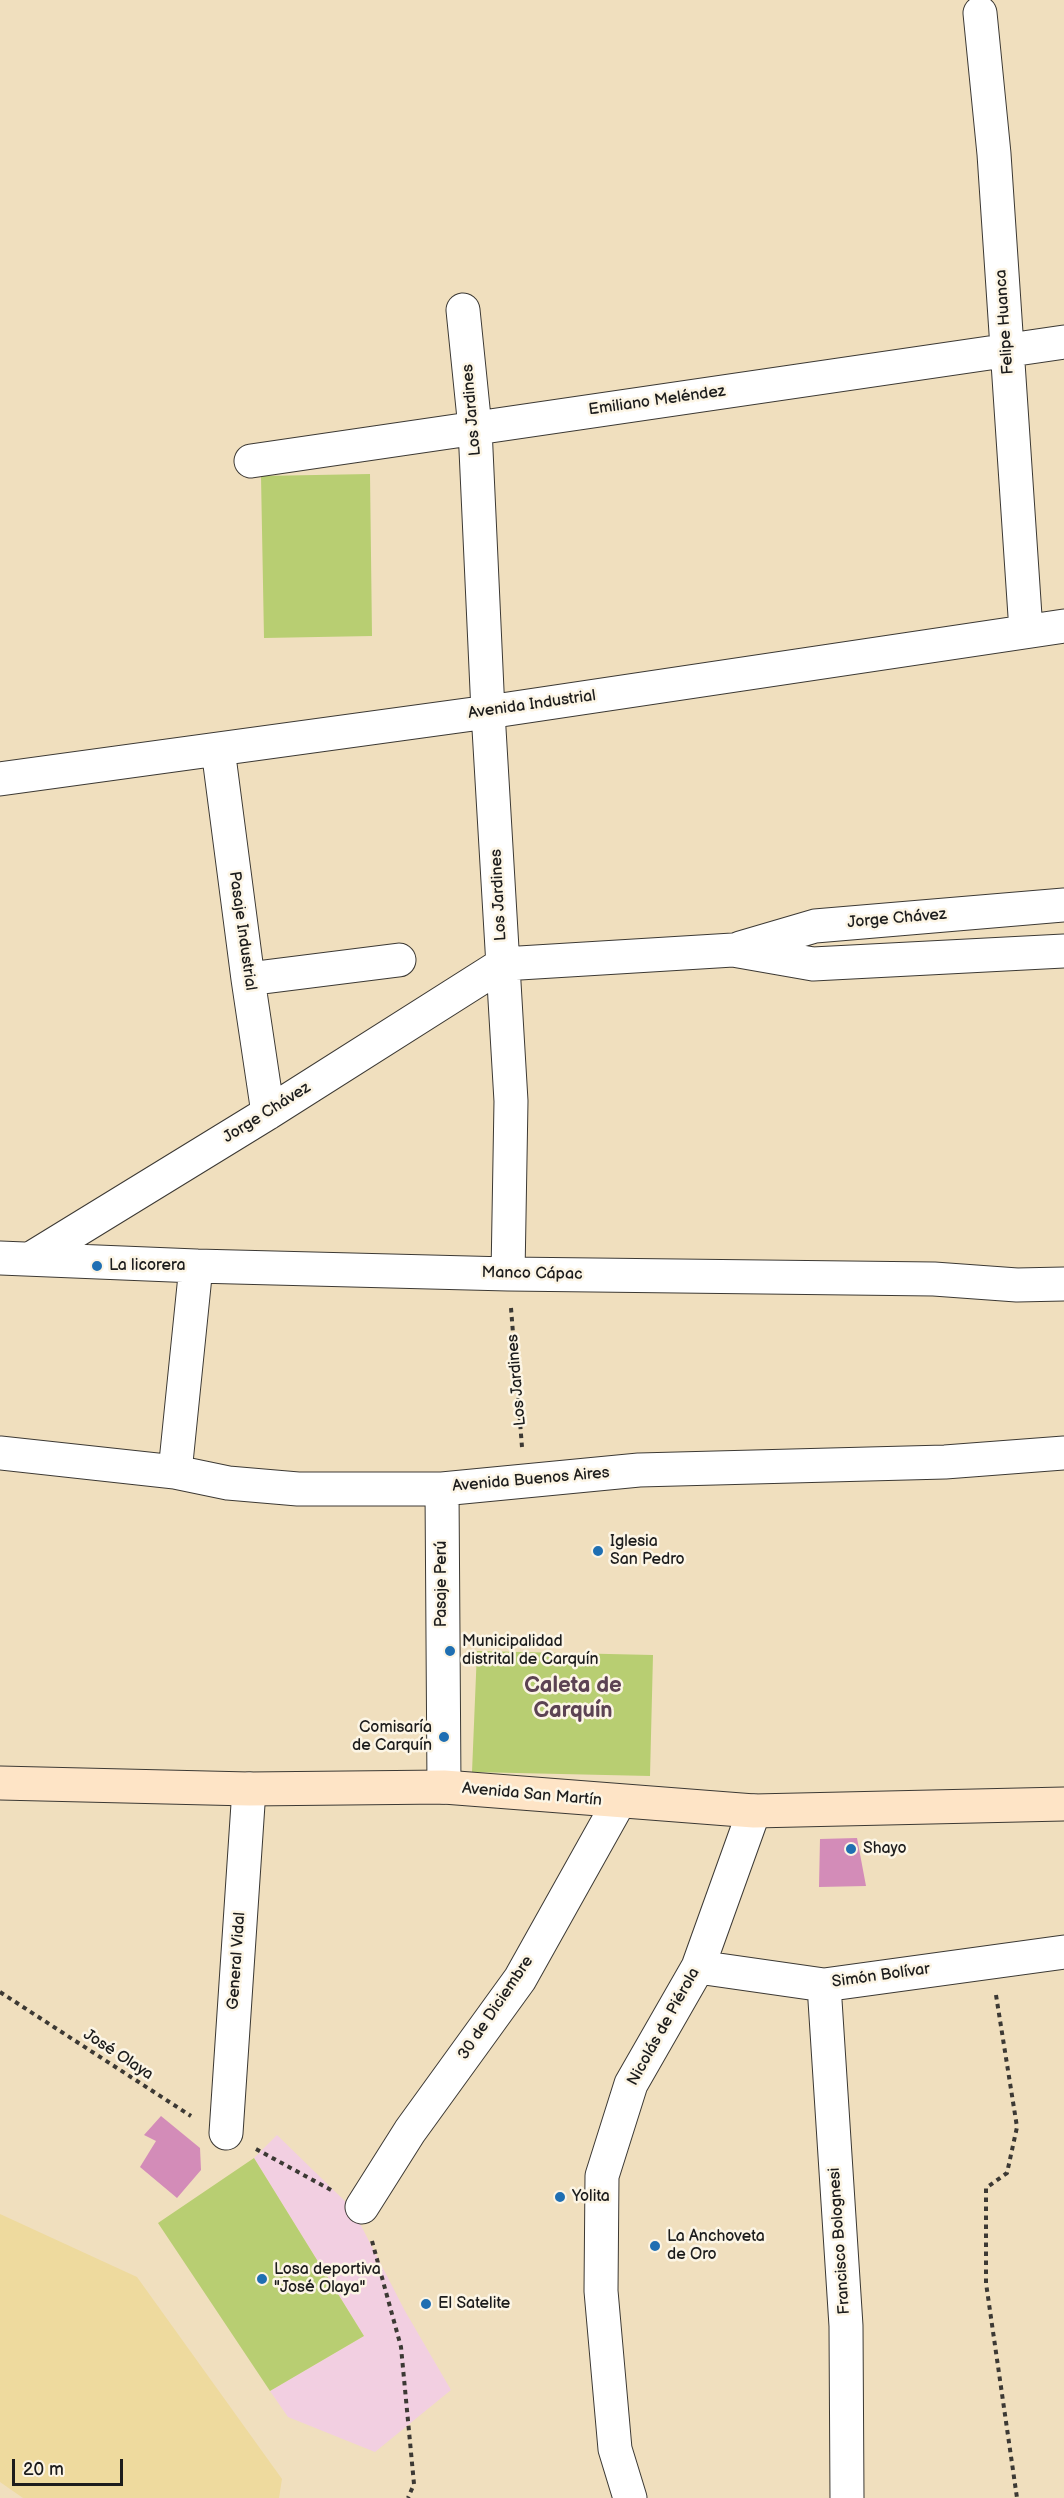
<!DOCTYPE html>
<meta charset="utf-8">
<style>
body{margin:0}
#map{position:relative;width:1064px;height:2498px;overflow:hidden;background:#f0dfbe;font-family:"Balsamiq Sans",sans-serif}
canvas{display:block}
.scale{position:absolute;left:12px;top:2459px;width:111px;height:27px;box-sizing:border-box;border:3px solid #1c1c1c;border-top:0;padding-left:8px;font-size:18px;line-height:21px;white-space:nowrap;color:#1c1c1c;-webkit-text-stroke:4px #fcf5e5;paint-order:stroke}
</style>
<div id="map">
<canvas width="1064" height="2498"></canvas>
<div class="scale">20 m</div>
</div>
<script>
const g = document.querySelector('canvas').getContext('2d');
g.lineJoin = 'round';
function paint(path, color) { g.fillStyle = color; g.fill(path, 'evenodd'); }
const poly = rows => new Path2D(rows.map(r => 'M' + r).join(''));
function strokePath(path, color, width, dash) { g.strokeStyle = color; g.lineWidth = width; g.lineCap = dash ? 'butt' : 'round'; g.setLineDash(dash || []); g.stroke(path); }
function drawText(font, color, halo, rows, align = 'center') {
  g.font = font + ' "Balsamiq Sans",sans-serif'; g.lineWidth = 5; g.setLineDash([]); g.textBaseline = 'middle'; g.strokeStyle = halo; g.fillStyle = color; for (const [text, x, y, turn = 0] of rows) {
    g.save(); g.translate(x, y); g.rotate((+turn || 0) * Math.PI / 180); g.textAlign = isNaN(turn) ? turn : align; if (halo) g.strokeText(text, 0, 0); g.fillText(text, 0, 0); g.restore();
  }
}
const built = poly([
 [277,2135,352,2208,405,2311,451,2390,375,2452,288,2417,270,2391,364,2336,254,2158]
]);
const green = poly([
 [370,474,372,636,264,638,261,476],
 [477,1651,653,1655,650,1776,472,1772],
 [254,2158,364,2336,270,2391,158,2223]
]);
const sand = poly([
 [0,2214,137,2277,282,2479,279,2498,23,2498,0,2482]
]);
const building = poly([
 [857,1838,866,1886,819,1887,820,1839],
 [161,2116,200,2148,201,2170,177,2198,140,2167,156,2141,144,2135]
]);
const path = poly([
 [511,1308,522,1447],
 [0,1992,191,2116],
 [996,1995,1017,2127,1007,2173,986,2188,986,2283,1017,2498],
 [256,2149,331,2190],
 [372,2241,401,2347,414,2484,408,2498]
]);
const street = poly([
 [980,13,994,154,1026,631],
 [463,310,475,428,488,712,511,1101,508,1274],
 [251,461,1064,342],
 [218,749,248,979,268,1113],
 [0,779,488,712,1064,626],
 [740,948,815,926,1064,905],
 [248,979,399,960],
 [0,1258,196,1266,508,1274,934,1279,1017,1285,1064,1284],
 [30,1259,268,1113,503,964,733,950,813,964,1064,951],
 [0,1453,175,1472,228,1483,298,1489,442,1489,639,1470,945,1462,1064,1453],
 [175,1472,196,1266],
 [442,1489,444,1787],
 [698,1967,824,1985,1064,1952],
 [824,1985,846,2326,847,2498],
 [226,2133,249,1789],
 [362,2207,410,2131,520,1979,619,1802],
 [630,2498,615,2449,601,2291,602,2176,631,2084,698,1967,754,1811]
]);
const secondary = poly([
 [0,1783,249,1789,444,1787,754,1811,1064,1804]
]);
const markers = [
 [97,1266,6,"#1f6fb2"],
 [598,1551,6,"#1f6fb2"],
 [450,1651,6,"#1f6fb2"],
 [444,1737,6,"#1f6fb2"],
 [851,1849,6,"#1f6fb2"],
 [560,2197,6,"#1f6fb2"],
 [655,2246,6,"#1f6fb2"],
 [262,2279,6,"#1f6fb2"],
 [426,2304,6,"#1f6fb2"]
];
const streetNames = [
 ["Felipe Huanca",1005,322,-94],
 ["Emiliano Meléndez",657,401,-8],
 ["Los Jardines",472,410,-95],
 ["Avenida Industrial",532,705,-8],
 ["Los Jardines",499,895,-93],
 ["Jorge Chávez",897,919,-5],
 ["Pasaje Industrial",242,931,82],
 ["Jorge Chávez",267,1113,-32],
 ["Manco Cápac",532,1274,1],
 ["Los Jardines",517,1380,-95],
 ["Avenida Buenos Aires",531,1480,-5],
 ["Pasaje Perú",442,1584,-90],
 ["Avenida San Martín",532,1795,5],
 ["General Vidal",237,1961,-86],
 ["Simón Bolívar",881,1976,-8],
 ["30 de Diciembre",496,2008,-56],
 ["Nicolás de Piérola",664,2027,-61],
 ["José Olaya",118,2055,33],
 ["Francisco Bolognesi",840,2241,-94]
];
const poiNames = [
 ["La licorera",109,1266],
 ["Iglesia",610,1542],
 ["San Pedro",610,1560],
 ["Municipalidad",462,1642],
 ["distrital de Carquín",462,1660],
 ["Comisaría",432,1728,"right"],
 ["de Carquín",432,1746,"right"],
 ["Shayo",863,1849],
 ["Yolita",572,2197],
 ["La Anchoveta",667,2237],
 ["de Oro",667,2255],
 ["Losa deportiva",274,2270],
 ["\"José Olaya\"",274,2288],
 ["El Satelite",438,2304]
];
const districtNames = [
 ["Caleta de",573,1686],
 ["Carquín",573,1711]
];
paint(built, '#f2cfe1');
paint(green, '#b8ce72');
paint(sand, '#eeda9e');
paint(building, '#d38cb8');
strokePath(street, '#3c3934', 35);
strokePath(secondary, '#3c3934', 35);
strokePath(path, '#3c3934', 4, [4.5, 4.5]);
strokePath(street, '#fff', 33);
strokePath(secondary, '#fee4c6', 33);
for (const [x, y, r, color] of markers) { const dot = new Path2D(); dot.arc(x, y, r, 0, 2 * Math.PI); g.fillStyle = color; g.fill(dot); strokePath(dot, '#fcf5e5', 2); }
drawText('16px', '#1c1c1c', '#fcf5e5', streetNames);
drawText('16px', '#1c1c1c', '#fcf5e5', poiNames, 'left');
drawText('bold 22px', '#5c4353', '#fcf5e5', districtNames);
</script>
